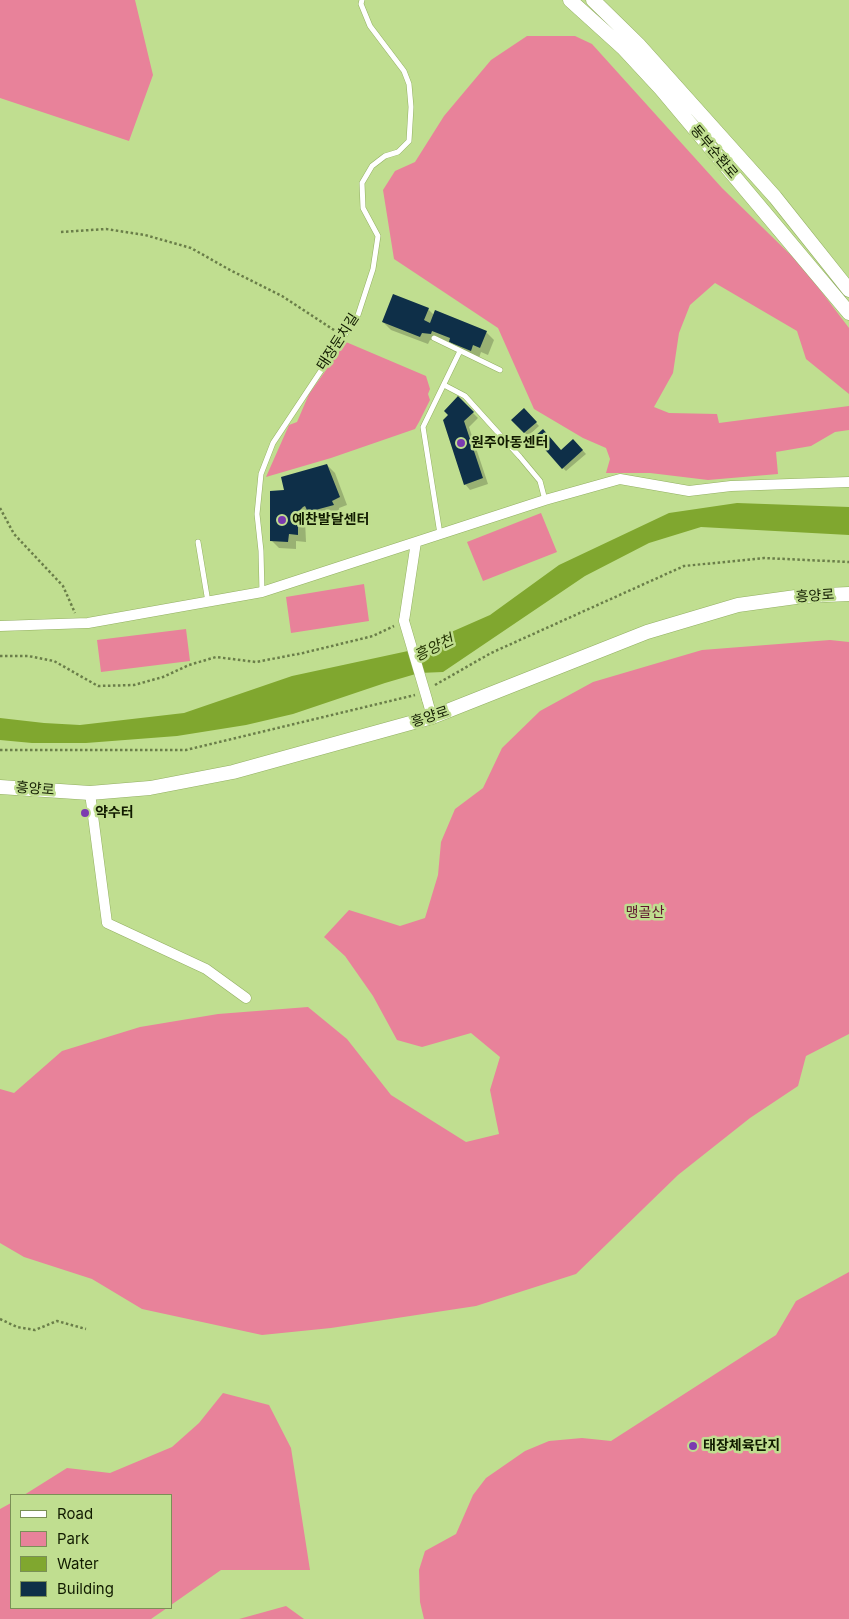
<!DOCTYPE html>
<meta charset="utf-8">
<style>
body{margin:0}
#map{position:relative;width:849px;height:1619px;overflow:hidden;background:#c0de90;font-family:Inter,sans-serif}
canvas{display:block}
.legend{position:absolute;left:10px;top:1494px;width:162px;height:115px;box-sizing:border-box;background:#c0de90;border:1px solid #7a9056;margin:0;padding:6px 9px;list-style:none;font-size:15px;color:#111b00}
.legend li{display:flex;align-items:center;gap:10px;height:25px}
.legend b{width:25px;border:1px solid #7a9056}
</style>
<div id="map">
<canvas width="849" height="1619"></canvas>
<ul class="legend">
<li><b style="height:6px;background:#fff"></b>Road</li>
<li><b style="height:14px;background:#e8829a"></b>Park</li>
<li><b style="height:14px;background:#80a72f"></b>Water</li>
<li><b style="height:14px;background:#0e2f48"></b>Building</li>
</ul>
</div>
<script>
const g = document.querySelector('canvas').getContext('2d');
g.lineJoin = 'round';
function paint(path, color) { g.fillStyle = color; g.fill(path, 'evenodd'); }
const poly = rows => new Path2D(rows.map(r => 'M' + r).join(''));
function strokePath(path, color, width, dash) { g.strokeStyle = color; g.lineWidth = width; g.lineCap = dash ? 'butt' : 'round'; g.setLineDash(dash || []); g.stroke(path); }
function drawText(font, color, halo, rows, align = 'center') {
  g.font = font + ' Inter,"Noto Sans KR",sans-serif'; g.lineWidth = 5; g.setLineDash([]); g.textBaseline = 'middle'; g.strokeStyle = halo; g.fillStyle = color; for (const [text, x, y, turn = 0] of rows) {
    g.save(); g.translate(x, y); g.rotate((+turn || 0) * Math.PI / 180); g.textAlign = isNaN(turn) ? turn : align; if (halo) g.strokeText(text, 0, 0); g.fillText(text, 0, 0); g.restore();
  }
}
const green = poly([
 [0,0,135,0,153,75,129,141,0,98],
 [527,36,575,36,592,44,722,188,802,266,849,328,849,394,806,359,797,331,715,283,690,305,679,333,673,373,654,407,669,413,717,414,719,423,849,406,849,430,835,432,811,446,776,452,778,474,708,480,650,473,606,473,610,459,606,448,583,438,534,409,498,328,394,259,383,190,395,171,415,162,444,116,491,60],
 [346,342,426,376,430,389,428,394,430,400,419,422,415,429,331,458,266,477,289,425,297,422,309,394],
 [541,513,557,552,483,581,467,542],
 [364,584,369,621,291,633,286,597],
 [186,629,190,661,101,672,97,640],
 [830,640,849,642,849,1034,806,1056,798,1086,750,1118,678,1175,576,1274,476,1306,331,1328,262,1335,142,1309,92,1279,24,1257,0,1243,0,1089,14,1093,62,1051,140,1027,218,1014,308,1007,347,1039,391,1095,466,1142,499,1134,490,1090,500,1057,471,1033,422,1047,397,1040,373,996,345,956,324,937,349,910,400,926,425,918,438,875,441,842,455,809,483,788,502,748,540,711,593,682,702,650],
 [849,1272,849,1619,424,1619,420,1602,419,1570,425,1551,456,1534,473,1495,486,1478,525,1451,549,1441,582,1438,611,1441,776,1335,796,1301],
 [223,1393,269,1405,291,1448,310,1570,221,1570,171,1605,171,1495,24,1495,67,1468,110,1473,172,1447,199,1423],
 [11,1503,11,1608,167,1608,151,1619,0,1619,0,1509],
 [286,1606,304,1619,239,1619]
]);
const water = poly([
 [737,503,849,507,849,535,701,527,649,543,585,576,443,672,419,673,385,683,293,714,246,725,177,736,86,743,32,743,0,740,0,718,44,723,80,725,184,713,292,676,408,651,490,615,559,565,669,513]
]);
const shadow = poly([
 [428,309,434,315,486,332,494,340,488,355,481,352,479,358,458,349,451,343,440,338,438,341,430,340,428,344,391,330,383,322],
 [458,398,478,418,469,427,488,484,470,490,465,484,449,415],
 [524,410,539,426,528,436,513,420],
 [573,440,586,454,566,471,563,468,561,451],
 [327,465,335,473,347,505,339,508,340,513,317,519,312,514,305,520,306,542,296,541,296,549,279,548,271,540,285,491]
]);
const building = poly([
 [393,294,429,308,424,320,430,323,435,310,487,331,480,348,473,345,471,351,449,342,450,338,432,331,431,334,422,333,420,337,382,322],
 [458,396,474,412,464,421,483,478,464,485,443,420,448,415,444,411],
 [524,408,537,422,524,433,511,420],
 [543,429,561,450,573,439,583,450,562,469,534,437],
 [327,464,340,497,332,501,334,505,308,512,305,506,303,507,298,512,298,535,289,534,288,542,270,541,270,491,284,490,281,477]
]);
const path = poly([
 [61,232,106,229,145,235,191,248,230,270,282,296,337,332],
 [0,508,14,534,63,586,75,613],
 [0,656,28,656,54,661,98,686,134,685,163,677,189,665,216,657,256,662,303,653,373,636,394,626],
 [435,685,491,653,684,566,764,558,849,562],
 [0,750,186,750,415,695],
 [0,1319,17,1327,35,1330,57,1321,86,1329]
]);
const lane = poly([
 [434,338,500,370],
 [444,385,465,396,520,457,540,481,545,500],
 [440,534,423,427,460,351],
 [198,542,208,602],
 [262,592,261,551,257,514,261,474,273,443,358,315,373,269,378,236,363,208,362,183,372,166,385,156,398,152,409,141,411,107,409,84,404,71,370,26,361,4,362,0]
]);
const street = poly([
 [404,621,416,542],
 [0,626,88,623,262,592,545,500,620,479,689,491,731,486,849,482],
 [427,699,432,717],
 [90,793,107,923,206,969,246,998]
]);
const secondary = poly([
 [570,0,623,48,661,89,849,313],
 [593,0,638,44,775,197,849,290],
 [0,787,90,793,150,788,233,772,432,717,647,632,738,605,803,596,849,594]
]);
const streetBridge = poly([
 [404,621,427,699]
]);
const markers = [
 [461,443,5,"#7b3bb0"],
 [282,520,5,"#7b3bb0"],
 [85,813,5,"#7b3bb0"],
 [693,1446,5,"#7b3bb0"]
];
const streetNames = [
 ["동부순환로",714,152,50],
 ["태장둔치길",338,342,-57],
 ["흥양로",815,596,-4],
 ["흥양로",430,717,-18],
 ["흥양로",35,789,4]
];
const poiNames = [
 ["원주아동센터",471,443],
 ["예찬발달센터",292,520],
 ["약수터",95,813],
 ["태장체육단지",703,1446]
];
const parkNames = [
 ["맹골산",645,913]
];
const waterNames = [
 ["흥양천",434,648,-26]
];
paint(green, '#e8829a');
paint(water, '#80a72f');
paint(shadow, '#0003');
paint(building, '#0e2f48');
strokePath(lane, '#92af62', 6);
strokePath(street, '#92af62', 11);
strokePath(secondary, '#92af62', 15);
strokePath(path, '#6a7e49', 2.5, [2.5, 2.5]);
strokePath(lane, '#fff', 5);
strokePath(street, '#fff', 10);
strokePath(secondary, '#fff', 14);
strokePath(streetBridge, '#92af62', 11, []);
strokePath(streetBridge, '#fff', 10);
for (const [x, y, r, color] of markers) { const dot = new Path2D(); dot.arc(x, y, r, 0, 2 * Math.PI); g.fillStyle = color; g.fill(dot); strokePath(dot, '#c0de90', 2); }
drawText('14px', '#111b00', '#c0de90', streetNames);
drawText('bold 14px', '#111b00', '#c0de90', poiNames, 'left');
drawText('14px', '#5f142d', '#c0de90', parkNames);
drawText('italic 15px', '#253404', '#c0de90', waterNames);
</script>
